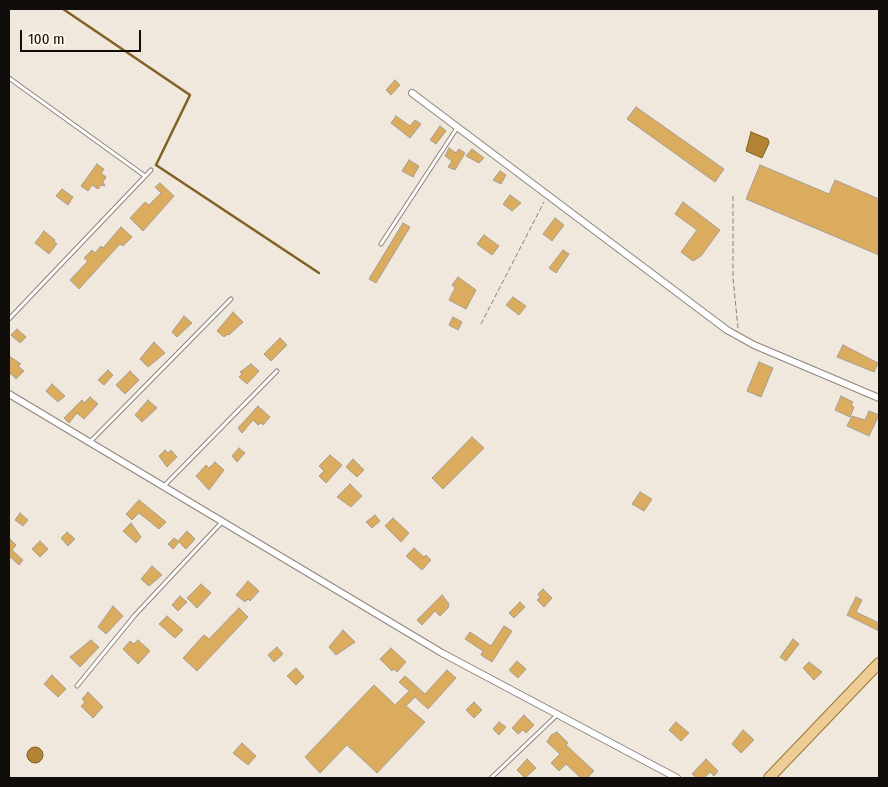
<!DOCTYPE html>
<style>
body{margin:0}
#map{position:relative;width:888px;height:787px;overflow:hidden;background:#f0e8dc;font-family:"Fira Sans Condensed",sans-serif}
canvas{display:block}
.frame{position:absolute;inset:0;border:10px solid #100d0a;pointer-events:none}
.scale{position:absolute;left:20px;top:30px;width:121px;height:22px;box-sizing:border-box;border:2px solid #100d0a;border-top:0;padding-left:6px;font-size:15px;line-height:18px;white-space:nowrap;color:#100d0a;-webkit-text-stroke:4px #fdf5ea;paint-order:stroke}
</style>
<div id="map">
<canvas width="888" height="787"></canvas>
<div class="frame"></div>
<div class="scale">100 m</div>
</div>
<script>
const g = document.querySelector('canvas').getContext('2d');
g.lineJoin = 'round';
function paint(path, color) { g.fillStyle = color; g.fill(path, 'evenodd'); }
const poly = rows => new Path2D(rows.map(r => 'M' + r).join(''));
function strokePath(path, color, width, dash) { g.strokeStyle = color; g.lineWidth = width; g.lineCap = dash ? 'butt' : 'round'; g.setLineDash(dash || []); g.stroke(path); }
const water = poly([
 [751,132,768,139,769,143,762,158,746,151,751,132],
 '27 755a8 8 0 1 1 16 0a8 8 0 1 1-16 0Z'
]);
const stream = poly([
 [63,9,190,95,156,165,319,273]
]);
const building = poly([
 [395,80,400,85,391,95,386,90,395,80],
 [636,107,724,169,715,182,627,119,636,107],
 [396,116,410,126,415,120,421,124,410,138,391,123,396,116],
 [440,126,446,131,436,144,430,140,440,126],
 [449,148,456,153,459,149,465,153,455,170,448,167,452,161,445,156,449,148],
 [472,149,484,158,479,163,466,156,472,149],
 [409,160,419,166,413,177,402,171,409,160],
 [97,164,104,169,101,173,106,177,103,182,105,186,101,185,98,189,92,185,88,191,81,186,97,164],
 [760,165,829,194,835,180,879,199,879,255,746,199,760,165],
 [500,171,506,175,501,184,493,180,500,171],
 [160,183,174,196,143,231,130,218,145,202,149,205,161,193,155,187,160,183],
 [62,189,73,197,68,205,56,196,62,189],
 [510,195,521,203,512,211,503,204,510,195],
 [683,202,720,230,701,256,693,261,681,252,697,230,675,214,683,202],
 [555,218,564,225,552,241,543,234,555,218],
 [403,223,410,227,376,283,369,279,403,223],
 [121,227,132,237,123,246,120,244,79,289,70,280,88,261,84,258,92,250,95,253,101,246,103,248,121,227],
 [44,231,55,240,54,242,57,244,49,254,35,243,44,231],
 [484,235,499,246,492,255,477,244,484,235],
 [563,250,569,254,556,273,549,268,563,250],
 [458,277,476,290,466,309,449,300,455,288,452,285,458,277],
 [513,297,526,306,519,315,506,305,513,297],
 [233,312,243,322,229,335,228,334,224,337,217,331,233,312],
 [184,316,192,323,177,337,172,332,184,316],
 [453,317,462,322,458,330,449,325,453,317],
 [17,329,26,337,20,343,11,335,17,329],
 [280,338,287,345,271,361,264,354,280,338],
 [154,342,165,353,148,367,140,359,154,342],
 [843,345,878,363,874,372,837,357,843,345],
 [9,356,21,364,18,366,24,371,16,379,9,372,9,356],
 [759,362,773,368,761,397,747,391,759,362],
 [251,364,259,371,247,384,239,377,242,374,240,372,251,364],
 [108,370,113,375,104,385,98,380,108,370],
 [130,371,139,380,125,394,116,385,130,371],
 [52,384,65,396,58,402,46,391,52,384],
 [841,396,853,402,851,405,854,407,850,417,835,410,841,396],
 [90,397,98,404,84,419,77,413,69,423,64,418,82,400,84,403,90,397],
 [148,400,157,408,142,422,135,415,148,400],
 [258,406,270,417,263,425,261,423,258,425,253,420,242,433,238,428,258,406],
 [869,411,879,415,869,436,847,426,852,416,865,420,869,411],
 [472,437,484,448,443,489,432,478,472,437],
 [239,448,245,453,237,462,232,456,239,448],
 [165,450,168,453,171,450,177,457,167,467,159,456,165,450],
 [330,455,342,465,326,483,319,476,324,471,319,466,330,455],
 [353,459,364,470,357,477,346,467,353,459],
 [215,462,224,470,209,490,196,476,206,465,209,468,215,462],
 [350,484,362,496,351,507,337,497,350,484],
 [640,492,652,499,644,511,632,504,640,492],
 [139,500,166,522,159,529,139,513,132,520,126,514,139,500],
 [20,513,28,520,23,526,15,520,20,513],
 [375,515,380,521,372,528,366,522,375,515],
 [393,518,409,533,401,542,385,526,393,518],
 [131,523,141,537,136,543,123,531,131,523],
 [187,531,195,539,186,549,179,542,173,549,168,544,174,538,178,541,187,531],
 [67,532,75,539,68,546,61,538,67,532],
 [9,538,16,545,12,550,23,560,19,565,9,556,9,538],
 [40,541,48,549,40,557,32,549,40,541],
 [414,548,424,557,426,555,431,560,422,570,406,556,414,548],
 [152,566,162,575,149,586,141,579,152,566],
 [248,581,259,591,250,601,248,599,245,602,236,595,248,581],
 [201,584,211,593,197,608,187,598,201,584],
 [543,589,552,598,544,607,537,600,540,597,538,594,543,589],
 [442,595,449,604,448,608,440,616,435,611,422,625,417,620,442,595],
 [180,596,187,602,178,611,172,605,180,596],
 [856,597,862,600,856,612,879,623,879,631,847,615,856,597],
 [520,602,525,607,514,618,509,613,520,602],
 [113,606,123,616,106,634,98,627,113,606],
 [239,608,248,617,197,671,183,658,204,635,209,639,239,608],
 [167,616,183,630,175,638,159,624,167,616],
 [504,626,512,631,492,662,481,655,483,651,465,639,470,632,491,646,504,626],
 [343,630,355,642,336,655,329,647,343,630],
 [793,639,799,644,786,661,780,657,793,639],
 [91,640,99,647,80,667,70,657,91,640],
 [138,640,150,651,138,664,123,649,130,641,134,644,138,640],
 [277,647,283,654,274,662,268,655,277,647],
 [391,648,406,662,397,672,394,669,392,671,380,659,391,648],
 [517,661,526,669,518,678,509,670,517,661],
 [809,662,822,672,814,680,803,668,809,662],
 [296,668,304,677,296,685,287,676,296,668],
 [447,670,456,678,428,709,415,697,406,706,425,722,377,773,347,745,320,773,305,757,374,685,395,705,409,691,399,682,405,676,425,694,447,670],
 [52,675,66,689,58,697,44,684,52,675],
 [88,692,103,707,93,718,81,706,85,702,82,699,88,692],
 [474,702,482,710,474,718,466,710,474,702],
 [524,715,534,725,526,733,523,730,518,734,512,728,524,715],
 [499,722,506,727,499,735,493,729,499,722],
 [676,722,689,733,681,741,669,730,676,722],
 [743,730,754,740,741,753,732,744,743,730],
 [557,732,568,743,566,745,594,771,587,778,581,778,566,764,559,771,551,763,560,754,547,742,551,735,557,732],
 [242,743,256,756,248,765,233,753,242,743],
 [527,759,536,768,525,778,517,770,527,759],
 [706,759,718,771,714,776,710,772,704,778,697,778,692,774,706,759]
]);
const path = poly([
 [733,196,733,278,738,328],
 [481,324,544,202]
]);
const lane = poly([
 [9,78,145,176],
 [381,244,457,128],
 [9,319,151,170],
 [90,442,231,299],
 [164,486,277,371],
 [77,686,135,615,222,522],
 [491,778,557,715]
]);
const street = poly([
 [412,93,727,330,754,345,879,398],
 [9,394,442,653,677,778]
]);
const primary = poly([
 [769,778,879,663]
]);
paint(water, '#b18332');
strokePath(water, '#816026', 1);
strokePath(stream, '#816026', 2.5);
paint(building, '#dcac5e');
strokePath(building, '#a59e93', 1);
strokePath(lane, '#8c857a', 5);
strokePath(street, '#8c857a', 8);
strokePath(primary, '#987436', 12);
strokePath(path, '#868179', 1, [5, 2.5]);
strokePath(lane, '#fff', 3);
strokePath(street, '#fff', 6);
strokePath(primary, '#eecd94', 10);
</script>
